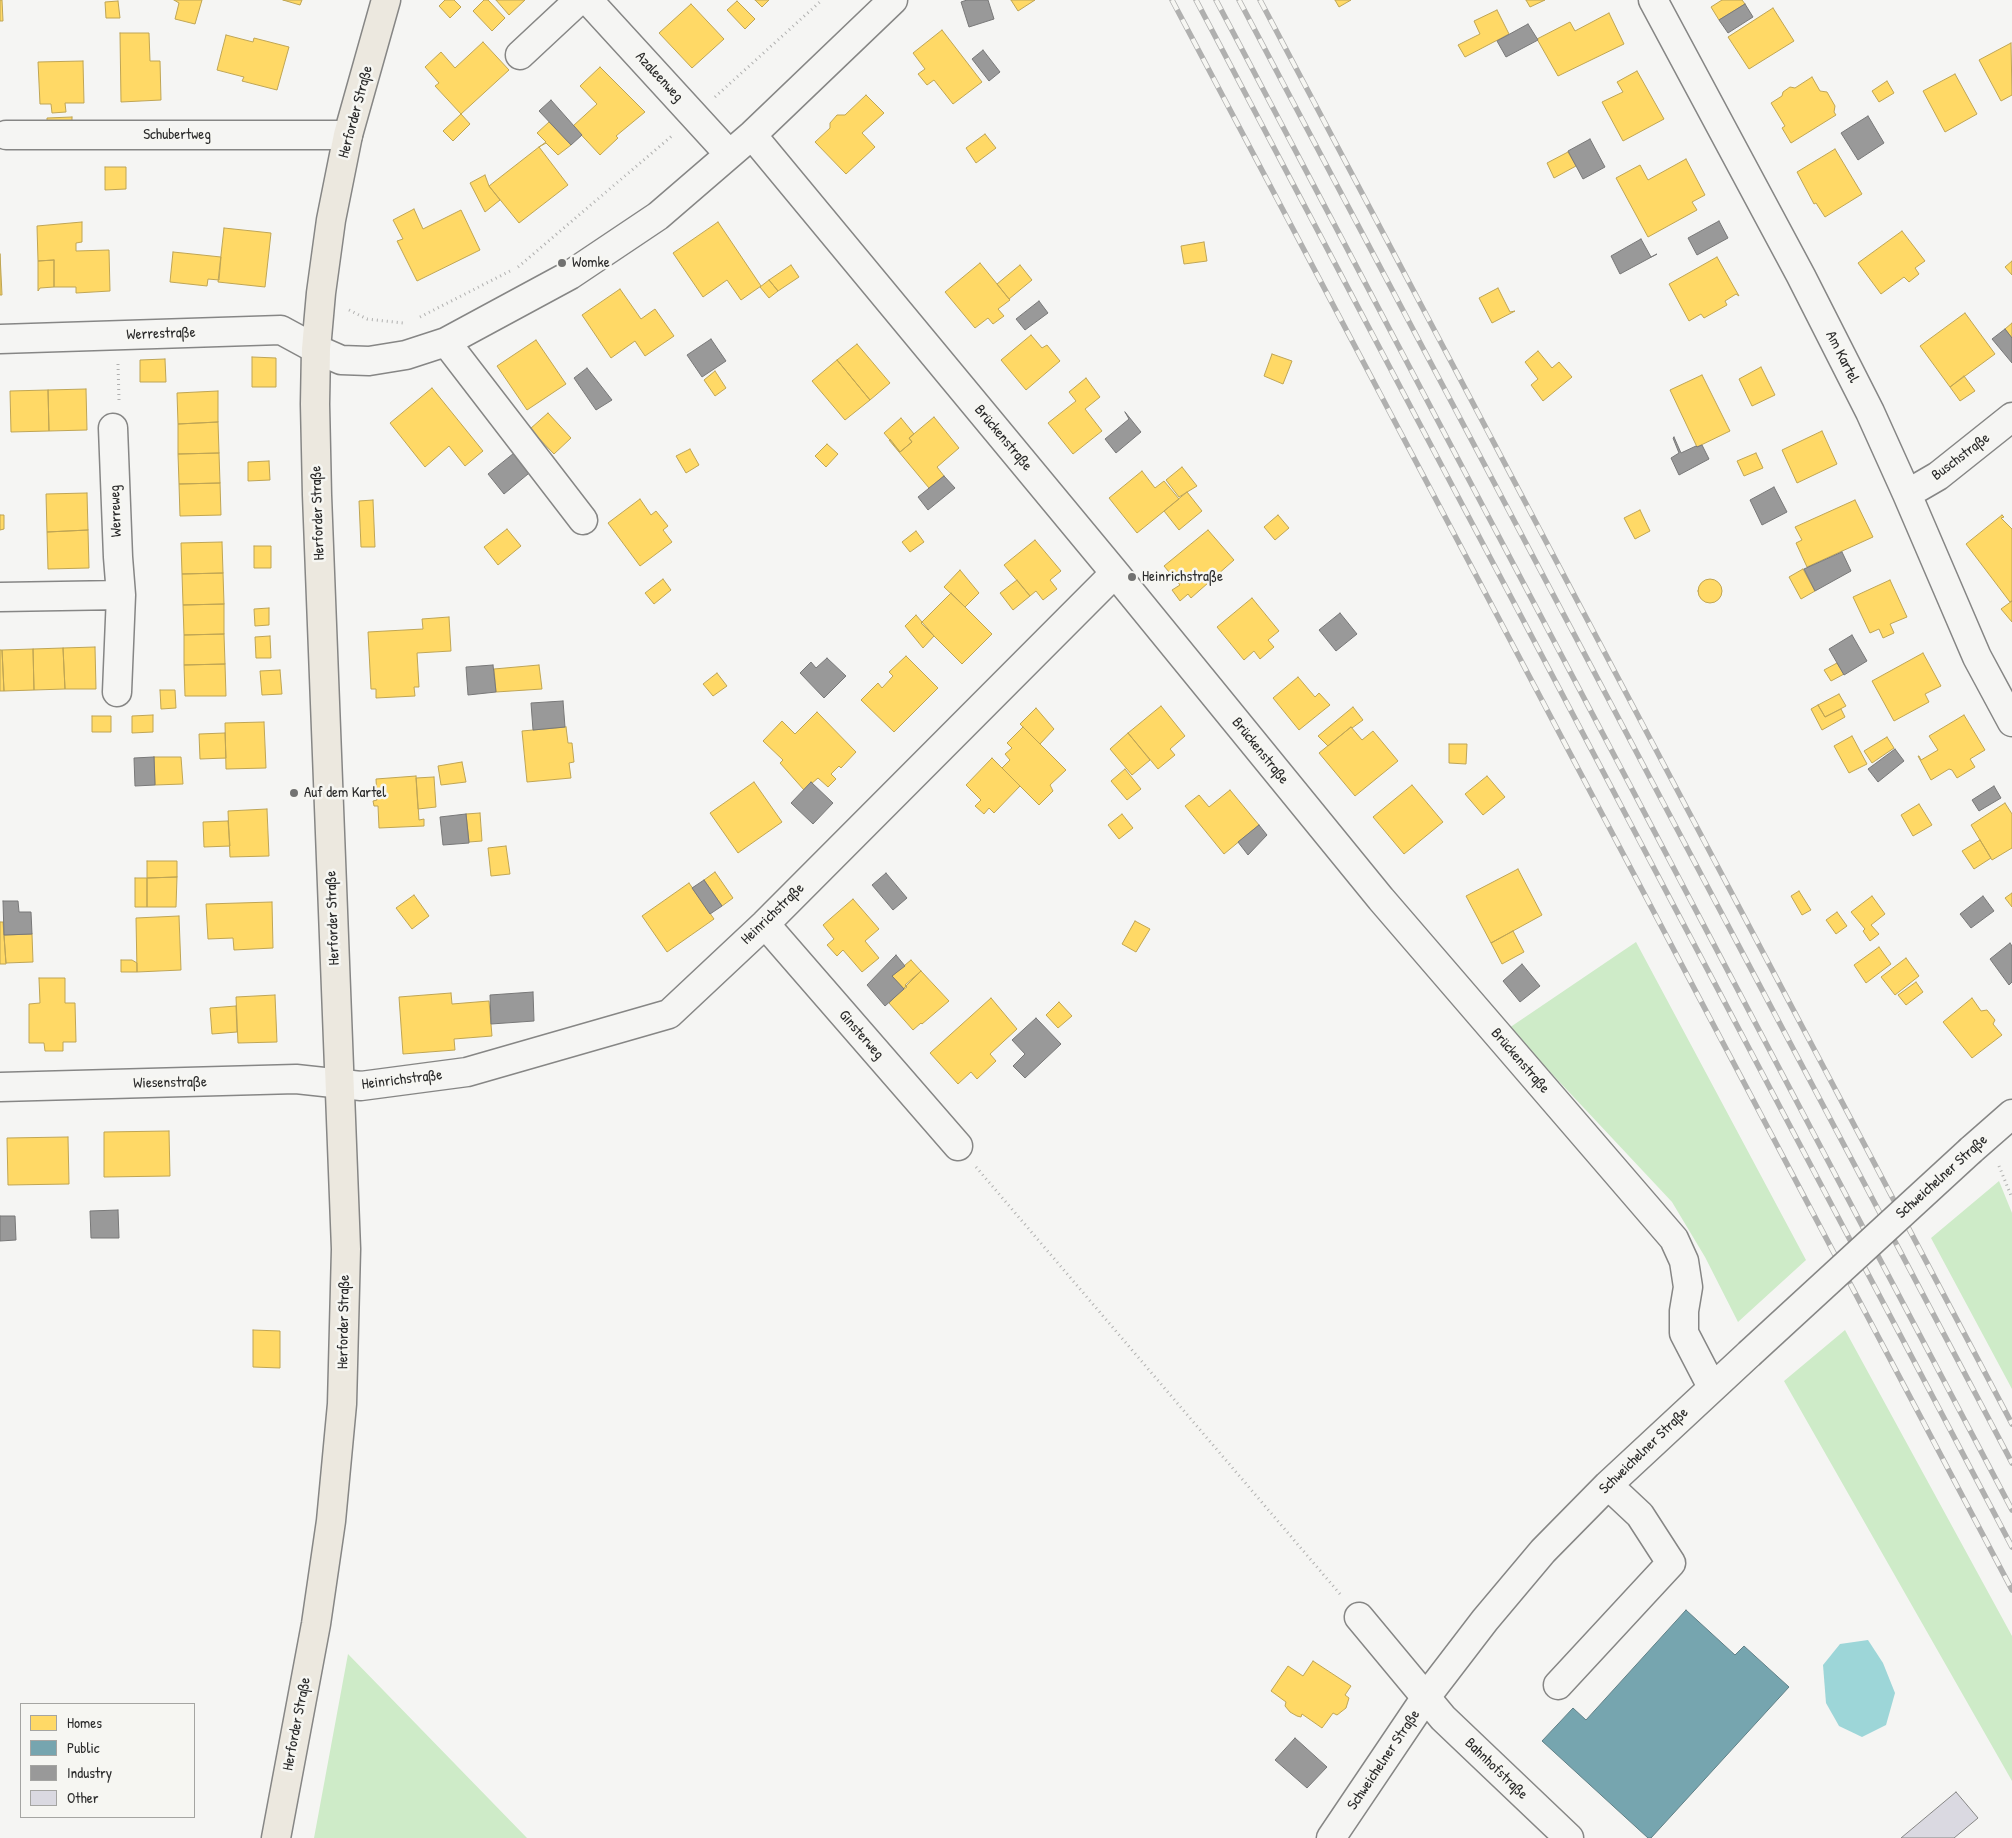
<!DOCTYPE html>
<meta charset="utf-8">
<style>
body{margin:0}
#map{position:relative;width:2012px;height:1838px;overflow:hidden;background:#f5f5f3;font-family:"Patrick Hand",sans-serif}
canvas{display:block}
.legend{position:absolute;left:20px;top:1703px;width:175px;height:115px;box-sizing:border-box;background:#f6f6f2;border:1px solid #a5a5a2;margin:0;padding:6px 9px;list-style:none;font-size:15px;color:#2b2b2b}
.legend li{display:flex;align-items:center;gap:10px;height:25px}
.legend b{width:25px;border:1px solid #a5a5a2}
</style>
<div id="map">
<canvas width="2012" height="1838"></canvas>
<ul class="legend">
<li><b style="height:14px;background:#ffd966"></b>Homes</li>
<li><b style="height:14px;background:#76a5af"></b>Public</li>
<li><b style="height:14px;background:#999"></b>Industry</li>
<li><b style="height:14px;background:#dad9e1"></b>Other</li>
</ul>
</div>
<script>
const g = document.querySelector('canvas').getContext('2d');
g.lineJoin = 'round';
function paint(path, color) { g.fillStyle = color; g.fill(path, 'evenodd'); }
const poly = rows => new Path2D(rows.map(r => 'M' + r).join(''));
function strokePath(path, color, width, dash) { g.strokeStyle = color; g.lineWidth = width; g.lineCap = dash ? 'butt' : 'round'; g.setLineDash(dash || []); g.stroke(path); }
function drawText(font, color, halo, rows, align = 'center') {
  g.font = font + ' "Patrick Hand",sans-serif'; g.lineWidth = 5; g.setLineDash([]); g.textBaseline = 'middle'; g.strokeStyle = halo; g.fillStyle = color; for (const [text, x, y, turn = 0] of rows) {
    g.save(); g.translate(x, y); g.rotate((+turn || 0) * Math.PI / 180); g.textAlign = isNaN(turn) ? turn : align; if (halo) g.strokeText(text, 0, 0); g.fillText(text, 0, 0); g.restore();
  }
}
const green = poly([
 [1636,942,1806,1260,1738,1322,1705,1257,1672,1202,1509,1028],
 [1999,1181,2012,1213,2012,1389,1931,1238],
 [1845,1330,2012,1636,2012,1781,1784,1381],
 [348,1654,527,1838,314,1838]
]);
const water = poly([
 [1868,1640,1883,1663,1895,1693,1886,1725,1862,1737,1839,1726,1826,1703,1823,1665,1840,1644]
]);
const homes = poly([
 [0,0,2,0,3,21,0,21,0,0],
 [174,0,202,0,195,24,175,19,179,3,174,0],
 [283,0,302,0,300,5,283,0],
 [445,0,454,0,461,7,450,18,439,6,445,0],
 [484,0,488,0,505,18,492,31,473,11,484,0],
 [496,0,525,0,509,15,496,0],
 [755,0,769,0,762,7,755,0],
 [1011,0,1035,0,1018,11,1011,0],
 [1335,0,1351,0,1339,7,1335,0],
 [1526,0,1545,0,1530,7,1526,0],
 [1722,0,1742,0,1745,4,1719,20,1711,7,1722,0],
 [118,1,120,18,106,18,105,2,118,1],
 [737,1,755,19,745,29,727,10,737,1],
 [691,4,724,39,692,68,659,33,691,4],
 [1773,8,1794,41,1749,69,1728,37,1773,8],
 [1497,10,1509,34,1465,57,1458,45,1480,34,1474,21,1497,10],
 [1609,13,1624,44,1558,76,1537,39,1570,22,1575,31,1609,13],
 [942,30,982,82,953,104,934,80,927,85,918,74,925,69,913,53,942,30],
 [120,33,149,33,150,61,160,61,161,100,121,102,120,33],
 [226,35,253,42,254,38,289,47,277,90,242,81,244,77,217,70,226,35],
 [483,42,509,70,461,114,435,86,439,83,425,67,441,52,455,68,483,42],
 [2011,43,2012,95,2001,101,1979,60,2011,43],
 [83,61,84,103,65,103,66,112,52,113,51,104,40,104,38,62,83,61],
 [600,67,645,112,616,136,618,138,600,155,573,126,597,104,580,86,600,67],
 [1637,71,1664,119,1623,141,1602,102,1623,92,1617,82,1637,71],
 [1955,74,1977,114,1945,132,1923,91,1955,74],
 [1812,77,1820,91,1827,92,1835,106,1834,112,1836,115,1791,143,1782,128,1785,126,1771,103,1782,96,1783,92,1790,87,1795,88,1812,77],
 [1887,81,1894,93,1879,102,1872,91,1887,81],
 [866,95,884,113,862,133,875,147,846,174,815,142,830,128,830,123,837,115,845,115,866,95],
 [461,114,470,124,453,141,443,131,461,114],
 [72,117,72,131,47,132,47,118,72,117],
 [549,122,571,145,558,155,546,143,539,147,546,142,537,133,549,122],
 [985,134,996,148,976,163,966,148,985,134],
 [539,147,568,185,519,223,489,186,539,147],
 [1835,149,1862,194,1825,217,1816,203,1814,204,1797,172,1835,149],
 [1568,152,1576,166,1554,178,1547,163,1568,152],
 [1686,159,1705,195,1692,202,1697,210,1648,237,1616,178,1640,165,1648,180,1686,159],
 [105,167,126,167,126,189,105,190,105,167],
 [485,175,489,186,500,200,485,212,470,183,485,175],
 [414,209,423,229,461,210,480,250,417,281,397,241,403,239,393,220,414,209],
 [82,222,82,242,76,243,76,251,109,250,110,291,76,293,76,287,54,287,54,260,38,261,37,226,82,222],
 [718,222,761,286,741,300,727,280,703,297,673,253,718,222],
 [224,228,271,233,265,287,218,282,224,228],
 [1902,231,1925,261,1915,268,1919,274,1909,282,1904,277,1881,294,1858,263,1902,231],
 [1204,242,1207,261,1184,264,1181,246,1204,242],
 [173,252,221,257,219,280,208,279,207,286,170,282,173,252],
 [0,254,2,295,0,295,0,254],
 [1717,257,1739,296,1736,294,1725,301,1727,305,1704,318,1701,314,1689,321,1669,284,1717,257],
 [54,260,54,287,40,288,38,291,38,261,54,260],
 [2012,261,2012,275,2005,267,2012,261],
 [980,263,1010,300,998,309,1004,316,993,324,988,318,975,328,945,292,980,263],
 [791,265,799,277,778,291,769,280,791,265],
 [1020,265,1032,280,1009,299,997,284,1020,265],
 [769,280,778,291,769,298,760,287,769,280],
 [1498,288,1510,312,1515,311,1492,323,1479,298,1498,288],
 [620,289,641,319,655,309,674,336,645,356,635,341,611,358,582,315,620,289],
 [1965,313,1995,354,1950,387,1920,346,1965,313],
 [2012,323,2012,338,2005,329,2012,323],
 [1031,335,1042,348,1047,345,1060,361,1026,390,1001,360,1031,335],
 [536,340,566,384,527,410,497,366,536,340],
 [857,344,890,383,870,400,837,360,857,344],
 [1538,351,1552,368,1559,362,1572,377,1543,401,1531,385,1538,379,1525,362,1538,351],
 [1272,354,1292,361,1283,384,1264,376,1272,354],
 [252,357,276,358,276,387,252,387,252,357],
 [165,359,166,382,140,382,140,360,165,359],
 [837,360,870,400,845,420,812,381,837,360],
 [1761,367,1775,395,1752,406,1739,379,1761,367],
 [715,371,726,388,715,396,704,380,715,371],
 [1702,375,1730,431,1697,447,1670,390,1702,375],
 [1964,376,1975,391,1960,401,1950,387,1964,376],
 [1086,378,1100,397,1085,409,1102,431,1073,454,1048,423,1076,401,1069,392,1086,378],
 [432,388,483,451,465,466,449,446,425,467,390,423,432,388],
 [86,389,87,430,49,431,48,390,86,389],
 [48,390,49,431,11,432,10,391,48,390],
 [218,391,218,422,178,424,177,393,218,391],
 [548,413,571,438,554,454,530,429,548,413],
 [934,417,959,448,937,467,944,476,929,488,889,440,890,439,900,452,912,442,909,438,934,417],
 [901,418,914,434,909,438,912,442,900,452,884,433,901,418],
 [218,422,219,453,178,454,178,424,218,422],
 [1822,431,1837,464,1797,483,1782,450,1822,431],
 [827,444,838,454,826,467,815,456,827,444],
 [690,449,699,465,686,473,676,456,690,449],
 [219,453,220,483,179,484,178,454,219,453],
 [1756,453,1763,468,1744,476,1737,461,1756,453],
 [269,461,270,480,248,481,248,462,269,461],
 [1182,467,1197,486,1179,497,1166,480,1182,467],
 [1142,471,1155,488,1164,481,1179,499,1137,533,1109,498,1142,471],
 [220,483,221,515,180,516,179,484,220,483],
 [1187,492,1202,511,1179,530,1164,511,1187,492],
 [87,493,88,530,47,532,46,494,87,493],
 [640,499,651,515,656,511,668,526,663,530,672,542,640,566,608,523,640,499],
 [373,500,375,547,361,547,359,501,373,500],
 [1855,500,1873,537,1807,567,1796,543,1802,540,1795,527,1855,500],
 [1640,510,1650,531,1635,539,1624,518,1640,510],
 [0,515,4,515,4,529,0,530,0,515],
 [1278,515,1289,528,1275,540,1264,527,1278,515],
 [2002,515,2004,517,2001,518,2012,529,2012,601,2010,602,1966,544,2002,515],
 [507,529,521,546,498,565,484,547,507,529],
 [88,530,89,568,48,569,47,532,88,530],
 [1208,530,1234,560,1191,598,1188,594,1180,601,1172,590,1180,585,1164,566,1208,530],
 [916,531,924,542,910,552,902,542,916,531],
 [1035,540,1061,571,1050,580,1057,589,1043,600,1036,591,1030,596,1004,565,1035,540],
 [222,542,223,573,182,574,181,543,222,542],
 [254,546,271,546,271,568,254,568,254,546],
 [1803,569,1815,591,1801,599,1789,577,1803,569],
 [960,570,979,593,965,607,944,587,960,570],
 [223,573,224,604,183,605,182,574,223,573],
 [663,579,671,590,654,604,645,593,663,579],
 '1698 591a12 12 0 1 1 24 0a12 12 0 1 1-24 0Z',
 [1017,580,1030,596,1013,610,1000,593,1017,580],
 [1890,580,1907,617,1890,624,1894,633,1883,638,1879,629,1870,633,1853,597,1890,580],
 [951,593,992,634,962,664,921,623,951,593],
 [1252,598,1279,631,1268,640,1274,647,1260,659,1254,651,1244,660,1217,627,1252,598],
 [2012,601,2012,622,2001,609,2012,601],
 [224,604,224,634,184,635,183,605,224,604],
 [269,608,269,625,255,626,254,609,269,608],
 [916,615,934,636,923,648,905,626,916,615],
 [449,617,451,651,417,653,419,687,414,687,415,696,376,698,376,689,371,689,368,632,423,629,422,619,449,617],
 [224,634,225,664,184,665,184,635,224,634],
 [270,636,271,658,256,658,255,637,270,636],
 [95,647,96,689,65,689,63,648,95,647],
 [63,648,65,689,34,690,33,649,63,648],
 [33,649,34,690,4,691,2,650,33,649],
 [0,650,2,650,4,691,0,691,0,650],
 [1923,653,1941,686,1925,694,1929,702,1894,721,1872,681,1923,653],
 [906,656,938,688,894,732,861,700,878,683,882,688,893,676,889,672,906,656],
 [1837,663,1844,674,1831,681,1824,670,1837,663],
 [225,664,226,696,185,696,184,665,225,664],
 [539,665,542,689,496,692,494,669,539,665],
 [280,670,282,694,262,695,260,671,280,670],
 [717,673,727,686,713,696,703,684,717,673],
 [1298,677,1315,697,1319,693,1330,705,1299,730,1273,698,1298,677],
 [160,690,175,690,176,708,161,709,160,690],
 [1839,694,1846,706,1825,717,1818,705,1839,694],
 [1818,705,1825,717,1841,709,1845,717,1822,730,1811,709,1818,705],
 [1161,706,1185,736,1170,749,1175,755,1158,769,1128,733,1161,706],
 [1353,707,1363,720,1352,728,1351,727,1328,746,1318,736,1353,707],
 [1036,708,1054,729,1040,744,1020,724,1036,708],
 [817,712,856,752,841,768,839,766,831,774,836,779,828,787,818,778,804,790,780,763,783,760,763,741,782,721,795,734,817,712],
 [153,715,153,732,132,733,132,716,153,715],
 [1964,715,1985,750,1970,759,1975,767,1957,778,1952,770,1949,769,1931,780,1918,756,1919,756,1921,760,1938,750,1929,736,1964,715],
 [92,716,111,716,111,732,92,732,92,716],
 [264,722,266,768,226,769,225,723,264,722],
 [566,727,568,743,572,743,574,762,569,763,571,778,527,782,522,731,566,727],
 [1023,727,1066,770,1050,785,1053,791,1039,805,1002,768,1010,760,1005,754,1012,748,1007,743,1023,727],
 [1351,727,1362,740,1373,731,1398,761,1355,796,1319,753,1351,727],
 [225,733,226,758,200,759,199,734,225,733],
 [1128,733,1150,760,1132,775,1110,749,1128,733],
 [1852,736,1867,764,1849,773,1834,746,1852,736],
 [1887,737,1894,748,1872,763,1864,751,1887,737],
 [1449,744,1467,744,1466,764,1449,763,1449,744],
 [154,757,181,757,183,784,155,785,154,757],
 [992,758,1020,786,994,813,989,808,984,814,975,806,981,800,966,785,992,758],
 [462,762,466,782,441,785,438,766,462,762],
 [1125,769,1141,789,1127,800,1111,781,1125,769],
 [416,776,419,820,424,819,424,826,379,828,378,806,374,806,373,801,377,800,376,779,416,776],
 [1487,776,1505,797,1483,815,1465,794,1487,776],
 [434,777,436,807,418,809,416,778,434,777],
 [754,782,782,822,738,853,710,813,754,782],
 [1412,785,1443,822,1404,854,1373,817,1412,785],
 [1230,790,1259,825,1224,854,1185,806,1199,795,1209,807,1230,790],
 [2005,803,2012,814,2012,848,1992,860,1971,825,2005,803],
 [1919,804,1932,825,1913,836,1901,815,1919,804],
 [267,809,269,856,230,857,228,811,267,809],
 [480,813,482,841,469,842,466,814,480,813],
 [1122,814,1133,828,1119,839,1108,825,1122,814],
 [228,821,230,846,204,847,203,822,228,821],
 [1980,840,1991,858,1974,869,1962,851,1980,840],
 [506,846,510,874,491,876,488,848,506,846],
 [147,861,177,861,177,877,147,878,147,861],
 [1518,869,1542,915,1491,943,1466,896,1518,869],
 [715,872,733,898,722,906,704,880,715,872],
 [177,877,176,907,147,907,147,878,177,877],
 [135,878,147,878,147,907,135,907,135,878],
 [689,883,714,919,667,952,642,916,689,883],
 [1799,891,1811,910,1802,915,1791,896,1799,891],
 [2012,893,2012,907,2005,898,2012,893],
 [414,895,429,916,412,929,396,908,414,895],
 [1872,896,1885,914,1871,925,1879,934,1870,941,1863,931,1865,929,1851,912,1872,896],
 [853,899,879,929,865,941,879,958,862,972,843,950,837,956,827,945,834,939,823,925,853,899],
 [272,902,273,948,234,950,233,938,208,939,206,904,272,902],
 [1837,912,1847,926,1836,934,1826,920,1837,912],
 [179,916,181,970,137,972,136,918,179,916],
 [1135,921,1150,929,1136,952,1122,944,1135,921],
 [0,922,3,922,6,964,0,964,0,922],
 [1513,931,1524,952,1502,964,1491,943,1513,931],
 [32,934,33,962,6,963,4,935,32,934],
 [1879,947,1891,964,1866,983,1854,965,1879,947],
 [1906,958,1919,976,1895,995,1881,977,1906,958],
 [121,960,132,960,137,963,137,972,121,972,121,960],
 [911,960,921,971,905,985,907,987,904,989,892,976,911,960],
 [921,971,949,1001,922,1024,921,1023,913,1030,889,1003,921,971],
 [39,978,65,978,65,1003,75,1003,76,1042,63,1042,63,1051,45,1051,44,1043,29,1043,29,1004,40,1003,39,978],
 [1916,982,1923,992,1906,1005,1898,995,1916,982],
 [451,993,452,1004,489,1001,492,1036,454,1039,455,1050,403,1054,399,997,451,993],
 [275,995,277,1042,238,1043,236,997,275,995],
 [991,998,1017,1029,990,1054,996,1061,977,1079,971,1072,958,1084,930,1053,991,998],
 [1972,998,1981,1011,1987,1010,1995,1020,1993,1024,2002,1035,1972,1058,1943,1022,1972,998],
 [1059,1002,1072,1016,1058,1028,1046,1015,1059,1002],
 [236,1006,237,1032,212,1034,210,1008,236,1006],
 [169,1131,170,1176,104,1177,104,1132,169,1131],
 [68,1137,69,1184,8,1185,7,1138,68,1137],
 [253,1330,280,1331,280,1368,253,1367,253,1330],
 [1313,1661,1351,1686,1345,1695,1349,1698,1346,1708,1337,1715,1333,1713,1322,1728,1302,1714,1301,1717,1297,1716,1290,1712,1285,1706,1286,1702,1271,1691,1288,1666,1303,1676,1313,1661]
]);
const public = poly([
 [1686,1610,1735,1655,1744,1646,1789,1687,1651,1838,1648,1838,1542,1741,1573,1708,1586,1720,1686,1610]
]);
const industry = poly([
 [967,0,988,0,994,19,969,27,961,2,967,0],
 [1745,4,1753,17,1728,33,1719,20,1745,4],
 [1528,24,1538,40,1506,57,1497,41,1528,24],
 [983,50,1000,72,989,81,972,59,983,50],
 [551,100,582,135,571,145,539,111,551,100],
 [1868,116,1884,143,1858,160,1841,133,1868,116],
 [1590,139,1605,167,1583,179,1568,151,1590,139],
 [1719,221,1728,238,1697,255,1688,238,1719,221],
 [1641,239,1651,257,1657,254,1620,274,1611,256,1641,239],
 [1039,301,1048,313,1025,330,1016,319,1039,301],
 [2005,329,2012,338,2012,363,1992,339,2005,329],
 [711,339,726,361,702,377,687,355,711,339],
 [587,368,612,400,596,410,574,378,587,368],
 [1125,412,1141,432,1116,453,1105,439,1129,419,1125,412],
 [1674,437,1681,453,1696,446,1697,447,1702,445,1709,459,1679,475,1671,458,1679,453,1673,438,1674,437],
 [519,449,534,469,504,494,488,474,519,449],
 [944,476,955,488,928,510,918,497,944,476],
 [1774,487,1787,512,1762,525,1750,500,1774,487],
 [1842,552,1851,571,1815,591,1804,569,1842,552],
 [1340,613,1357,634,1336,651,1319,630,1340,613],
 [1852,635,1867,661,1844,675,1829,649,1852,635],
 [827,658,846,676,824,698,800,673,811,662,816,668,827,658],
 [493,665,496,692,468,695,466,667,493,665],
 [563,701,565,727,533,730,531,703,563,701],
 [1895,749,1904,761,1878,782,1868,769,1895,749],
 [154,757,155,785,135,786,134,758,154,757],
 [811,782,833,803,813,824,791,803,811,782],
 [1994,786,2001,798,1979,811,1972,800,1994,786],
 [466,814,469,843,443,845,440,817,466,814],
 [1259,825,1267,835,1248,855,1238,842,1259,825],
 [886,873,907,898,893,910,872,885,886,873],
 [704,880,722,906,710,914,692,888,704,880],
 [1983,896,1994,911,1971,928,1960,914,1983,896],
 [3,901,18,901,19,912,31,912,32,934,4,935,3,901],
 [2010,943,2012,946,2012,982,2009,985,1990,959,2010,943],
 [896,955,905,966,892,976,904,989,885,1006,867,985,896,955],
 [1522,964,1540,986,1520,1002,1503,981,1522,964],
 [533,992,534,1021,491,1024,490,995,533,992],
 [1036,1018,1061,1044,1025,1078,1013,1066,1025,1054,1012,1040,1036,1018],
 [118,1210,119,1238,91,1238,90,1211,118,1210],
 [0,1216,15,1216,16,1240,0,1241,0,1216],
 [1295,1738,1327,1767,1307,1788,1275,1760,1295,1738]
]);
const building = poly([
 [1956,1792,1978,1818,1954,1838,1901,1838,1956,1792]
]);
const path = poly([
 [715,97,822,0],
 [518,267,673,135],
 [349,310,367,319,403,323],
 [420,317,512,270],
 [118,364,119,400],
 [1999,1166,2012,1198],
 [976,1167,1340,1594]
]);
const minor = poly([
 [588,0,729,154],
 [1653,0,1801,276,1870,412,1907,494,1977,657,2012,722],
 [520,55,579,0],
 [6,135,348,135],
 [752,135,1115,573,1381,899,1674,1239,1684,1261,1688,1287,1684,1311,1684,1333,1712,1387],
 [0,339,281,330,316,349,341,360,369,361,406,355,446,342,570,275,658,216,752,135,893,0],
 [446,342,583,520],
 [113,428,118,557,121,595,117,692],
 [1907,494,1938,476,2012,417],
 [0,597,121,595],
 [765,924,958,1146],
 [0,1087,296,1079,361,1086,467,1072,669,1014,765,924,1115,573],
 [1971,1150,2012,1114],
 [1359,1617,1443,1718,1569,1838],
 [1558,1685,1671,1563,1640,1515,1608,1485],
 [1331,1838,1426,1697,1485,1620,1543,1551,1608,1485,1749,1354]
]);
const major = poly([
 [276,1838,316,1624,331,1521,342,1404,346,1249,317,495,315,404,316,349,321,293,331,220,348,135,386,0]
]);
const rail = poly([
 [1172,0,2012,1590],
 [1196,0,2012,1547],
 [1216,0,2012,1510],
 [1239,0,2012,1463],
 [1260,0,2012,1424]
]);
const minorBridge = poly([
 [1749,1354,1971,1150]
]);
const markers = [
 [562,263,5,"#727271"],
 [1132,577,5,"#727271"],
 [294,793,5,"#727271"]
];
const streetNames = [
 ["Azaleenweg",659,77,47],
 ["Herforder Straße",356,112,-75],
 ["Schubertweg",177,135],
 ["Werrestraße",161,334,-2],
 ["Am Kartel",1842,357,63],
 ["Brückenstraße",1003,438,50],
 ["Buschstraße",1961,457,-37],
 ["Werreweg",116,511,-92],
 ["Herforder Straße",318,513,-92],
 ["Brückenstraße",1260,751,51],
 ["Heinrichstraße",773,914,-44],
 ["Herforder Straße",333,918,-92],
 ["Ginsterweg",861,1035,49],
 ["Brückenstraße",1520,1061,49],
 ["Heinrichstraße",402,1080,-7],
 ["Wiesenstraße",170,1083,-1],
 ["Schweichelner Straße",1942,1177,-42],
 ["Herforder Straße",344,1322,-89],
 ["Schweichelner Straße",1644,1451,-44],
 ["Herforder Straße",297,1724,-79],
 ["Schweichelner Straße",1384,1760,-56],
 ["Bahnhofstraße",1496,1769,44]
];
const poiNames = [
 ["Womke",572,263],
 ["Heinrichstraße",1142,577],
 ["Auf dem Kartel",304,793]
];
paint(green, '#ceebc8');
paint(water, '#9dd6d8');
paint(homes, '#ffd966');
strokePath(homes, '#bfa554', 1);
paint(public, '#76a5af');
strokePath(public, '#608087', 1);
paint(industry, '#999');
strokePath(industry, '#787878', 1);
paint(building, '#dad9e1');
strokePath(building, '#868685', 1);
strokePath(minor, '#868685', 31);
strokePath(major, '#868685', 31);
strokePath(path, '#b0b0af', 3, [1, 4]);
strokePath(minor, '#f5f5f3', 28);
strokePath(major, '#ece8df', 28);
strokePath(rail, '#b0b0af', 5.5);
strokePath(rail, '#f6f6f2', 4, [11]);
strokePath(minorBridge, '#868685', 31, []);
strokePath(minorBridge, '#f5f5f3', 28);
for (const [x, y, r, color] of markers) { const dot = new Path2D(); dot.arc(x, y, r, 0, 2 * Math.PI); g.fillStyle = color; g.fill(dot); strokePath(dot, '#f6f6f2', 2); }
drawText('15px', '#2b2b2b', '#f6f6f2', streetNames);
drawText('15px', '#2b2b2b', '#f6f6f2', poiNames, 'left');
</script>
